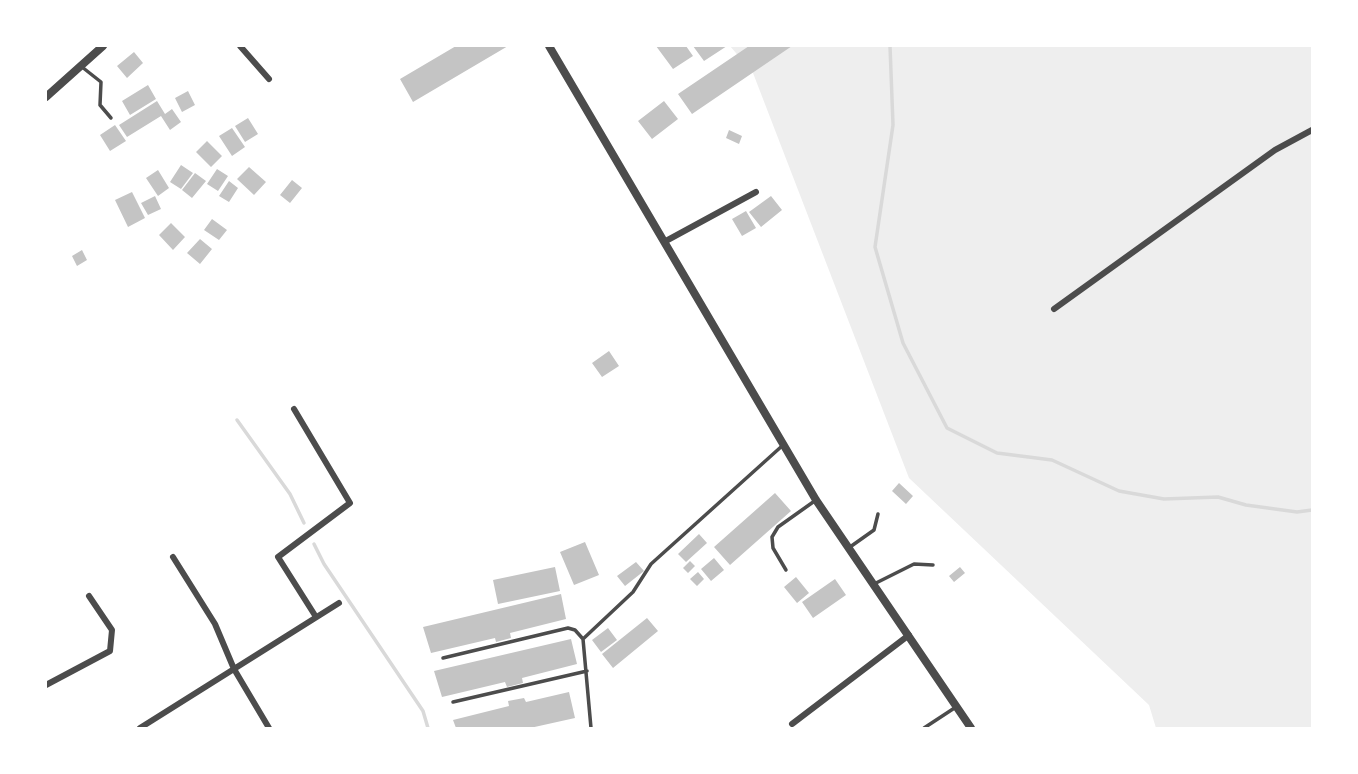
<!DOCTYPE html>
<style>
body{margin:0}
#map{position:relative;width:1358px;height:774px;overflow:hidden;background:#fff;font-family:"PT Sans",sans-serif}
canvas{display:block}
.frame{position:absolute;inset:0;border:47px solid #fff;pointer-events:none}
</style>
<div id="map">
<canvas width="1358" height="774"></canvas>
<div class="frame"></div>
</div>
<script>
const g = document.querySelector('canvas').getContext('2d');
g.lineJoin = 'round';
function paint(path, color) { g.fillStyle = color; g.fill(path, 'evenodd'); }
const poly = rows => new Path2D(rows.map(r => 'M' + r).join(''));
function strokePath(path, color, width, dash) { g.strokeStyle = color; g.lineWidth = width; g.lineCap = dash ? 'butt' : 'round'; g.setLineDash(dash || []); g.stroke(path); }
const green = poly([
 [730,46,1312,46,1312,728,1156,728,1149,705,909,478,753,73]
]);
const stream = poly([
 [890,46,893,125,875,247,903,343,947,428,997,453,1052,460,1119,491,1164,499,1218,497,1246,505,1297,512,1312,510],
 [237,420,290,494,304,523],
 [314,544,324,564,423,711,428,728]
]);
const building = poly([
 [456,46,508,46,413,102,400,79],
 [656,46,686,46,693,56,673,69],
 [693,46,727,46,704,61],
 [749,46,792,46,692,114,678,94],
 [134,52,143,63,127,78,117,66],
 [148,85,156,99,130,115,122,101],
 [188,91,195,105,182,112,175,98],
 [157,101,165,114,172,109,181,122,170,130,161,116,127,137,119,125],
 [664,101,678,119,652,139,638,121],
 [248,118,258,134,245,142,235,126],
 [115,125,126,141,110,151,100,135],
 [232,128,245,147,232,156,219,136],
 [729,130,742,136,739,144,726,138],
 [207,141,222,156,211,167,196,152],
 [181,165,193,173,181,189,170,182],
 [249,167,266,182,254,195,237,179],
 [217,169,228,176,218,191,207,184],
 [158,170,169,188,158,196,146,178],
 [195,173,206,181,192,198,182,190],
 [292,180,302,188,290,203,280,195],
 [229,181,238,188,229,202,219,196],
 [132,192,145,218,128,227,115,200],
 [155,196,161,209,148,215,141,203],
 [771,196,782,210,761,227,749,212],
 [746,211,756,228,742,236,732,219],
 [212,219,227,230,219,240,204,230],
 [171,223,185,237,173,250,159,235],
 [200,239,212,249,200,264,187,253],
 [82,250,87,260,77,266,72,256],
 [609,351,619,366,602,377,592,363],
 [899,483,913,496,906,504,892,491],
 [775,493,791,511,730,565,714,547],
 [699,534,707,543,686,562,678,554],
 [585,542,599,575,574,585,560,552],
 [714,558,724,570,711,581,701,569],
 [690,561,695,566,688,573,683,568],
 [636,562,644,571,625,586,617,576],
 [555,567,560,591,498,604,493,580],
 [960,567,965,573,954,582,949,576],
 [698,572,704,579,697,586,690,579],
 [796,577,809,593,797,603,784,587],
 [835,579,846,595,813,618,802,602],
 [561,594,566,619,510,633,511,638,496,642,495,638,431,653,423,627],
 [647,618,658,631,613,668,602,654],
 [608,628,617,640,601,652,592,640],
 [571,639,577,664,522,678,523,683,507,687,505,682,442,697,434,671],
 [569,692,575,718,530,728,456,728,453,720,509,706,508,701,524,698,526,702]
]);
const service = poly([
 [82,67,101,82,100,105,111,118],
 [850,547,874,530,878,514],
 [786,570,773,548,772,537,778,527,816,500],
 [874,584,914,564,933,565],
 [443,658,568,628,575,630,583,639],
 [453,702,587,671],
 [591,728,583,639,633,592,651,564,782,446],
 [924,728,956,707]
]);
const minor = poly([
 [240,46,269,79],
 [664,242,756,192],
 [1054,309,1275,150,1312,130],
 [294,409,350,503,278,557,316,617],
 [173,557,215,624,234,669,269,728],
 [46,685,110,651,112,630,89,596],
 [792,724,909,635],
 [140,728,339,603]
]);
const tertiary = poly([
 [549,46,816,500,971,728],
 [46,97,103,46]
]);
paint(green, '#eee');
strokePath(stream, '#d9d9d9', 3.5);
paint(building, '#c4c4c4');
strokePath(service, '#4c4c4c', 3.5);
strokePath(minor, '#4c4c4c', 6);
strokePath(tertiary, '#4c4c4c', 8);
</script>
